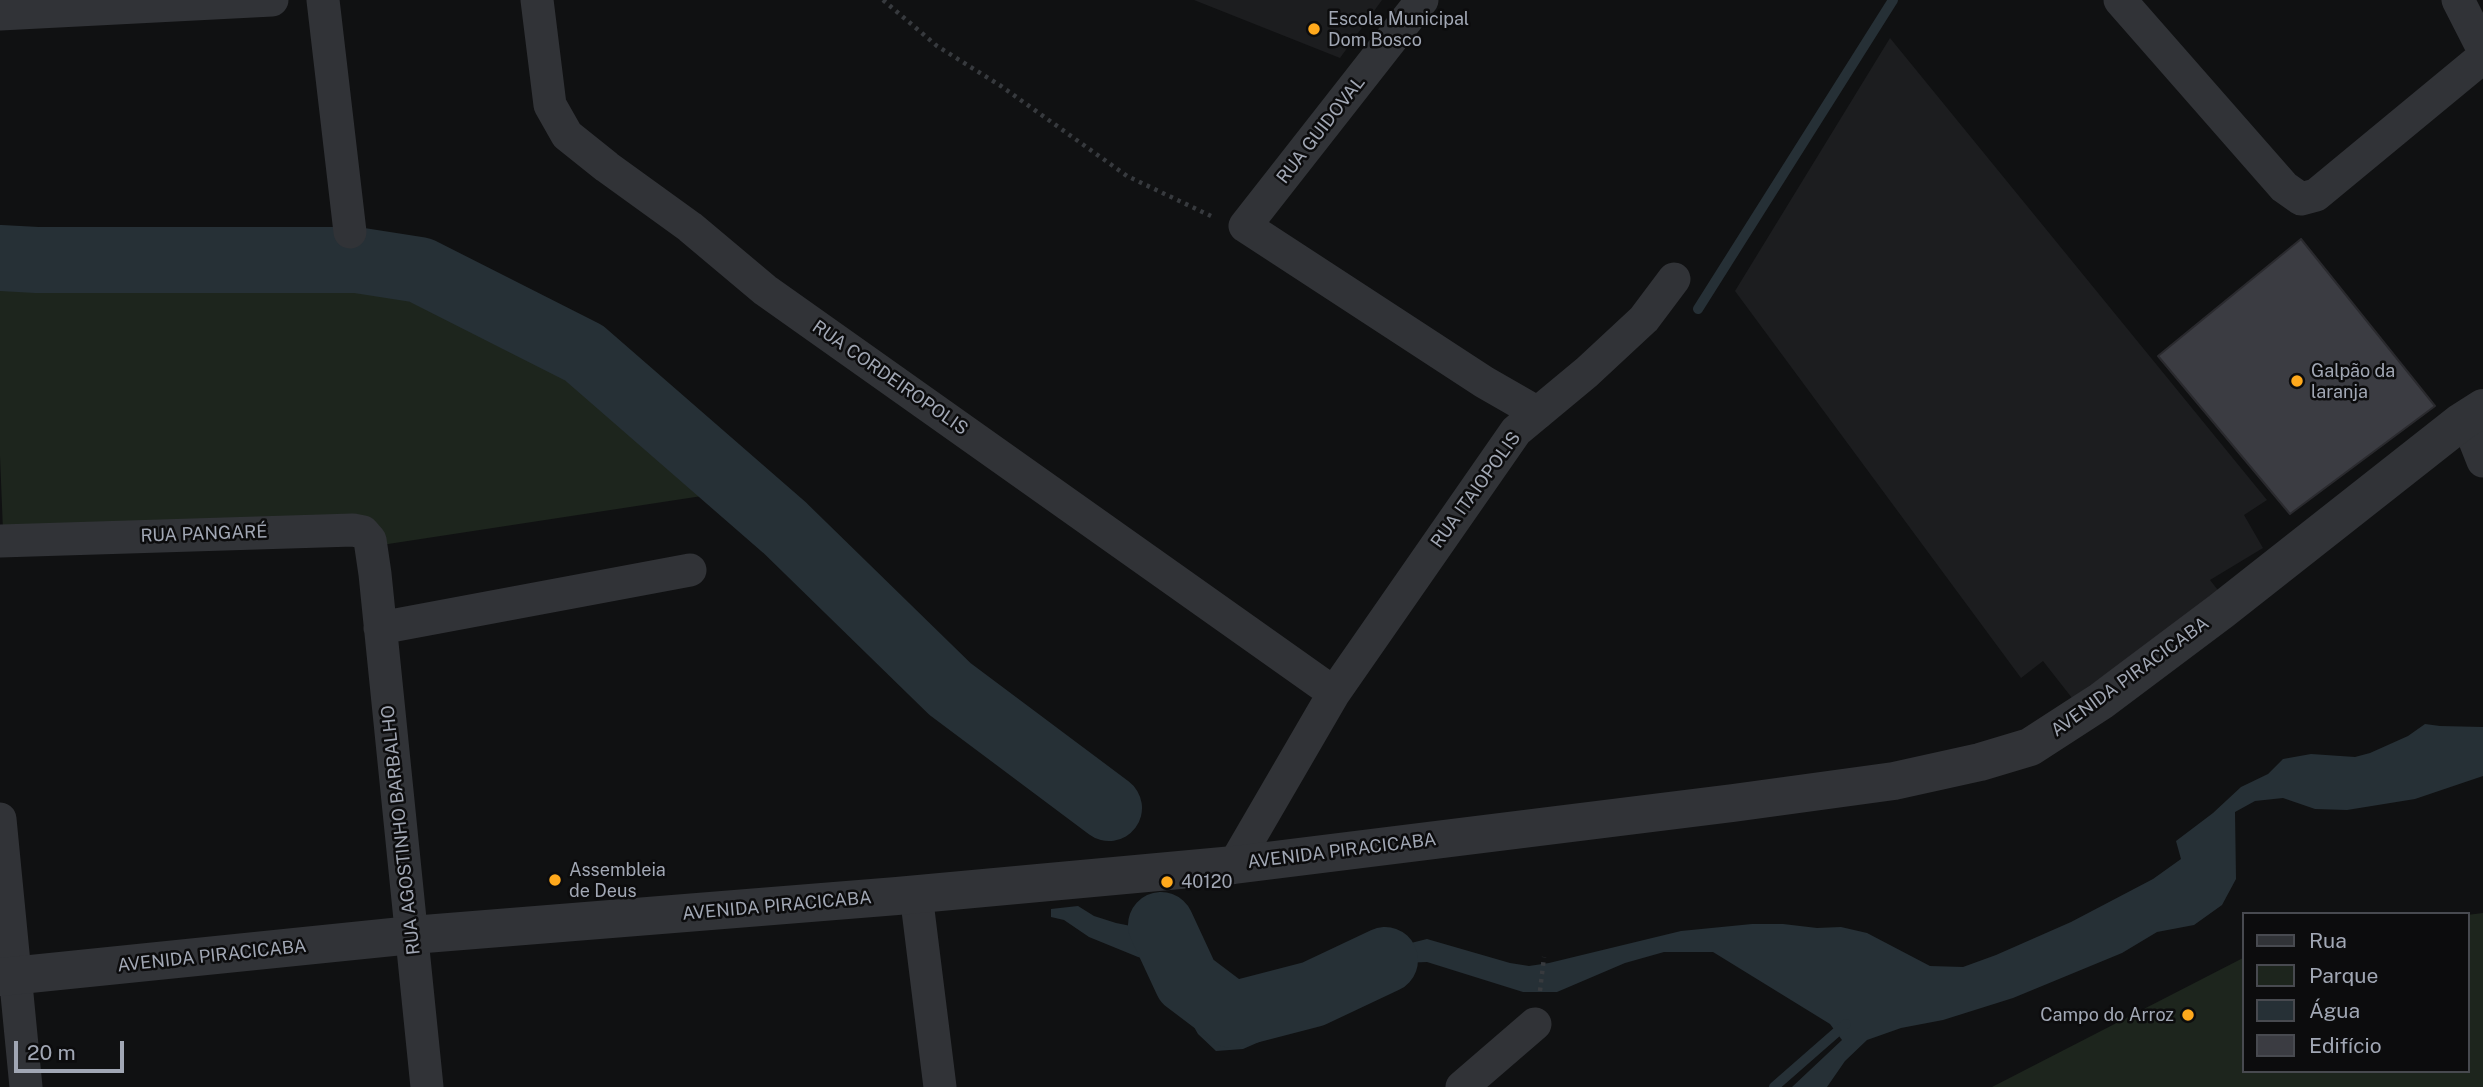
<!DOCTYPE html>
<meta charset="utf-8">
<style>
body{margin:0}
#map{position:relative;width:2483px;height:1087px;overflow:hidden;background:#101112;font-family:"Public Sans",sans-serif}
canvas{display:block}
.legend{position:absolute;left:2242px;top:912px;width:228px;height:161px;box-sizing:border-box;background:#0c0c0d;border:2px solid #484a50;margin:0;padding:9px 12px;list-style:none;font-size:21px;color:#a1a7b4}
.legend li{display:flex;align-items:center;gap:14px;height:35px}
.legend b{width:35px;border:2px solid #484a50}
.scale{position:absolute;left:14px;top:1041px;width:110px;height:32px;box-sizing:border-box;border:4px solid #a1a7b4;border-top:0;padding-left:9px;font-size:21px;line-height:24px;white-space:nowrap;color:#a1a7b4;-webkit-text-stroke:5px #0c0c0d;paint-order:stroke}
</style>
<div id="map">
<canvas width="2483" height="1087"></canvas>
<ul class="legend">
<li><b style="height:9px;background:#313337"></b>Rua</li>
<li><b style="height:19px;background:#1d251d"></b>Parque</li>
<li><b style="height:19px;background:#263036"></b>Água</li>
<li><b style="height:19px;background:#3b3c42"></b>Edifício</li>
</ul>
<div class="scale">20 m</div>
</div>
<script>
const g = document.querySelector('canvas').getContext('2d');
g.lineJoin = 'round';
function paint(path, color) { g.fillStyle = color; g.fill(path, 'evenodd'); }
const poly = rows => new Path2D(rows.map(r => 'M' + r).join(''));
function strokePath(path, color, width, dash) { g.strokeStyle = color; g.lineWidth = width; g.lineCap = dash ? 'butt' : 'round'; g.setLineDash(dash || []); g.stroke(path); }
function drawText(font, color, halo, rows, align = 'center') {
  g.font = font + ' "Public Sans",sans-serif'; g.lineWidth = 5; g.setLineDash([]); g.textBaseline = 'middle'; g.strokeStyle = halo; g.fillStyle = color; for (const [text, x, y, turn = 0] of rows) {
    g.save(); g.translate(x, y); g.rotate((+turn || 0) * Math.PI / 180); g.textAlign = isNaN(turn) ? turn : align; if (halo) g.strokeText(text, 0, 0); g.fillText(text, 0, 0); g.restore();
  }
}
const built = poly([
 [1194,0,1382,0,1340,58],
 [1890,38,2267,500,2244,515,2263,548,2210,580,2221,594,2072,698,2043,661,2021,678,1735,291]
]);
const green = poly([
 [356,260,563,376,702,496,375,546,3,531,0,456,0,281],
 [2483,913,2483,1087,1992,1087,2243,958,2243,1071,2467,1071,2467,915]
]);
const water = poly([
 [2425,724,2440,726,2483,727,2483,776,2415,799,2347,810,2315,809,2283,798,2255,801,2235,812,2236,879,2222,905,2194,925,2157,932,2122,953,2013,998,1943,1020,1901,1028,1867,1040,1845,1061,1827,1087,1792,1087,1842,1040,1830,1024,1713,952,1664,952,1625,963,1557,992,1523,992,1427,962,1402,963,1345,989,1305,1014,1291,1028,1243,1049,1216,1051,1198,1034,1186,1013,1181,986,1168,965,1138,957,1089,937,1064,920,1051,917,1051,909,1078,906,1094,916,1116,923,1146,929,1172,929,1182,934,1198,978,1207,1008,1228,1019,1260,1018,1287,1010,1315,986,1367,961,1411,943,1427,939,1510,963,1529,966,1549,963,1681,931,1752,924,1783,924,1817,928,1841,927,1867,933,1930,966,1963,967,1996,955,2071,922,2153,879,2181,859,2176,841,2213,813,2241,787,2268,774,2283,759,2311,754,2355,757,2370,753,2408,736]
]);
const stream = poly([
 [1698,309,1893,0],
 [1774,1087,1846,1024]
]);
const river = poly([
 [0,258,37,260,356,260,420,270,584,353,785,528,950,689,1109,808],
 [1161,925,1187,981,1232,1015,1313,994,1385,960]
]);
const building = poly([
 [2301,239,2435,406,2290,514,2158,356,2301,239]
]);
const path = poly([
 [883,0,937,46,1001,86,1127,176,1211,216],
 [1540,991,1544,957]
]);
const minor = poly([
 [323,0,350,232],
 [537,0,550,105,567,135,607,167,690,227,765,290,1334,693],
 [1422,0,1245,226,1484,382,1538,413],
 [2120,0,2284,187,2301,199,2316,195,2483,57],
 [2458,0,2483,49],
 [0,14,272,0],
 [2466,418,2483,461],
 [0,541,353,530,363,532,370,540,375,574,427,1087],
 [380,628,690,570],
 [0,819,26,1087],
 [1234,865,1334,693,1516,431,1587,372,1644,319,1674,279],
 [916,894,940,1087],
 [1462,1087,1535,1024]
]);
const tertiary = poly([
 [0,977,412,935,897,896,1234,865,1733,803,1894,781,1980,762,2030,747,2101,701,2221,611,2461,422,2483,408]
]);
const markers = [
 [1314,29,7,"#ffa91c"],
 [2297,381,7,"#ffa91c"],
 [555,880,7,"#ffa91c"],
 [1167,882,7,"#ffa91c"],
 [2188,1015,7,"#ffa91c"]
];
const poiNames = [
 ["Escola Municipal",1328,19],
 ["Dom Bosco",1328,40],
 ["Galpão da",2311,371],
 ["laranja",2311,392],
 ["Assembleia",569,870],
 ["de Deus",569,891],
 ["40120",1181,882],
 ["Campo do Arroz",2174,1015,"right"]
];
const streetNames = [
 ["RUA GUIDOVAL",1321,130,-52],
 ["RUA CORDEIROPOLIS",890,378,35],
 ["RUA ITAIOPOLIS",1476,490,-54],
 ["RUA PANGARÉ",204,534,-2],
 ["AVENIDA PIRACICABA",2130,677,-36],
 ["RUA AGOSTINHO BARBALHO",401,830,-96],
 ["AVENIDA PIRACICABA",1342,851,-7],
 ["AVENIDA PIRACICABA",777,906,-5],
 ["AVENIDA PIRACICABA",212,956,-6]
];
paint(built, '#1c1d1f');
paint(green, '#1d251d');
paint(water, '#263036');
strokePath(stream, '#263036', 10);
strokePath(river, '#263036', 66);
paint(building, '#3b3c42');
strokePath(building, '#2a2a2e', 2);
strokePath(path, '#373a3e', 4.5, [3.5, 5]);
strokePath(minor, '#313337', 33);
strokePath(tertiary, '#313337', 38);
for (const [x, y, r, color] of markers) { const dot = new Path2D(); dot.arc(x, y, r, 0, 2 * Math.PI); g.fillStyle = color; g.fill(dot); strokePath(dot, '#0c0c0d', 2.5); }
drawText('18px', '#a1a7b4', '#0c0c0d', poiNames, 'left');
drawText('18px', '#a1a7b4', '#0c0c0d', streetNames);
</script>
